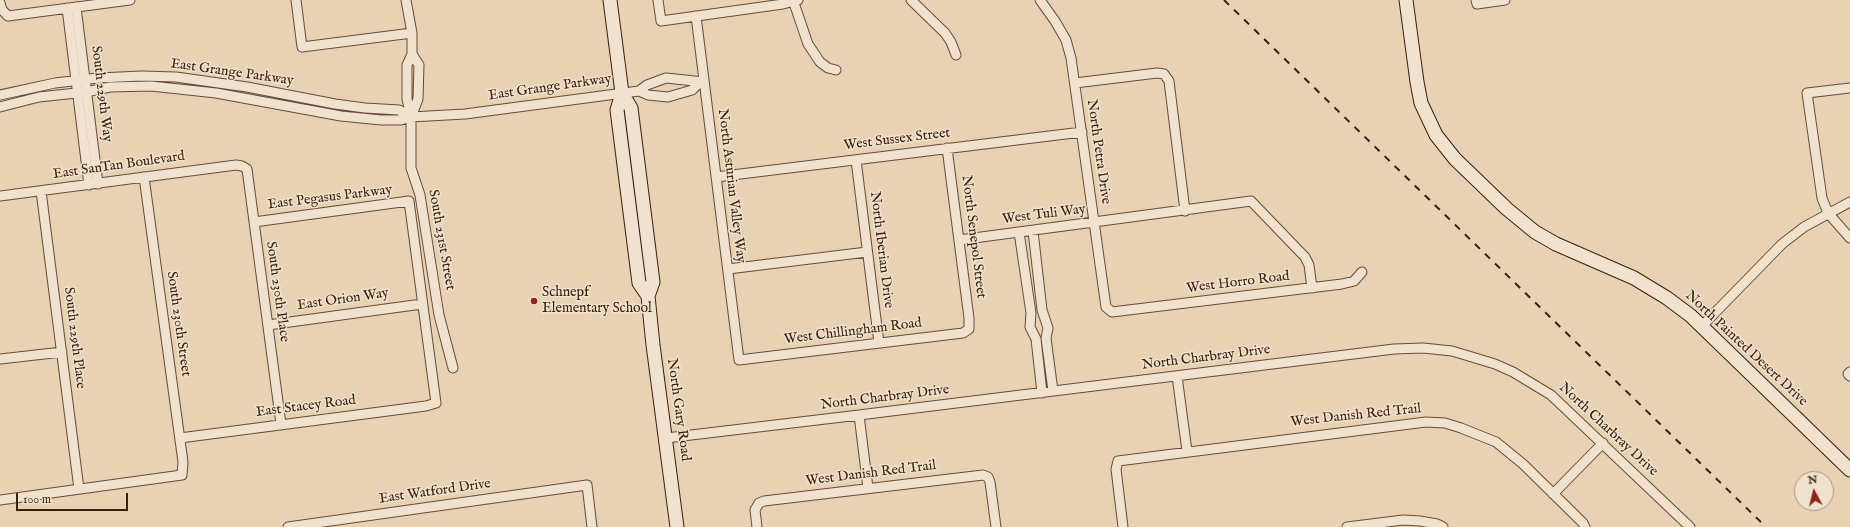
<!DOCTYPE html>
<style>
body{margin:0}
#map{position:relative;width:1850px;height:527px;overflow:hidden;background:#e8d2b3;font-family:"IM FELL English",serif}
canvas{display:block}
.north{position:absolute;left:1794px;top:471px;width:40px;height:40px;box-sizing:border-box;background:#f0e2ce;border:1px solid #a89481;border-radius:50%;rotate:353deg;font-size:11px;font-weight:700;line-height:16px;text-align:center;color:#3b200e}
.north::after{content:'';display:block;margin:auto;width:14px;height:18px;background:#8f2418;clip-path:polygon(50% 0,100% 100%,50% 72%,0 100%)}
.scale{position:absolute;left:16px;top:493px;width:112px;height:18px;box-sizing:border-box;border:2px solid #3b200e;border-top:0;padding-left:5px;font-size:12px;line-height:14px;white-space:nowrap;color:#3b200e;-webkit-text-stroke:3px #f0e2ce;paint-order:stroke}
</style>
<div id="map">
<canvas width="1850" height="527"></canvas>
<div class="north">N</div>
<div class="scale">100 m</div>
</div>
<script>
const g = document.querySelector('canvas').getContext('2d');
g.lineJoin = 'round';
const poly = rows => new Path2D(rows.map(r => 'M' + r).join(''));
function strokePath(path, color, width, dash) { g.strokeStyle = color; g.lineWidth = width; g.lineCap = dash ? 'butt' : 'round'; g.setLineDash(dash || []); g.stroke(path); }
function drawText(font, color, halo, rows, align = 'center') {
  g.font = font + ' "IM FELL English",serif'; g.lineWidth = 3; g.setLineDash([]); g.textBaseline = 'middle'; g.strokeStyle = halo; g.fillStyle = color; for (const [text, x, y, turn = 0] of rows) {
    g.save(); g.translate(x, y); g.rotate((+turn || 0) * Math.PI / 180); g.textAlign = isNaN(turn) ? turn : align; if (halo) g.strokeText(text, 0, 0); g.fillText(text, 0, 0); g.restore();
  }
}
const street = poly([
 [296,0,302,47,412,33],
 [406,0,412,33,412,54,419,65,418,99,411,117],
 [658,0,661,21,783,4,798,0],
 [793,0,808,44,820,62,828,68,836,70],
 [911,0,945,33,951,42,956,55],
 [1040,0,1055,21,1066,40,1071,58,1106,307,1112,312,1342,284,1354,281,1362,272],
 [1476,0,1477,4,1505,0],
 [0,3,2,10,8,16,130,0],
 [76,7,98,184],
 [67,8,89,185],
 [696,16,739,360,963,333,969,329,969,318,947,148],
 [412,54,407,65,407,99,411,117,411,168,420,195,439,315,453,368],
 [1075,83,1157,73,1164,74,1169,81,1185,211],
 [1850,88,1807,93,1822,198,1828,213,1850,238],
 [639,91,648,95,668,97,692,90,699,83],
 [0,95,55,83,98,78,142,76,176,77,247,87,335,104,365,108,399,110,411,117],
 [0,107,39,97,86,92,110,87,151,86,216,93,341,116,381,120,401,120,411,117,465,114,639,91,647,85,666,78,704,82],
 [856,160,879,343],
 [716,177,1082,132],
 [41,191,79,489],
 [0,196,236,165,242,166,247,169,281,424],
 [1033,231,1042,310,1048,328,1046,338,1053,391],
 [1019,232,1031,313,1030,327,1036,339,1042,393],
 [959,240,1251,201,1305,257,1309,265,1312,288],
 [728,269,867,252],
 [268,325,422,304],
 [1702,326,1782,244,1804,227,1850,202],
 [0,359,62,352],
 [1850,372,1848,374,1850,376],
 [1177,376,1187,451],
 [859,415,868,488],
 [180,438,426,406,436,403,409,201,254,222],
 [666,438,859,415,1394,349,1423,348,1452,351,1495,364,1513,372,1551,395,1690,527],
 [1553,494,1603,443],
 [0,500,182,475,183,462,144,177],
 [288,527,587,485,592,527],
 [757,527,755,510,759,503,764,501,983,475,988,477,990,482,996,527],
 [1123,527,1116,469,1118,461,1426,422,1445,423,1461,428,1496,442,1523,464,1583,523,1585,527],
 [1347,527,1403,520,1420,521,1437,524,1443,527]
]);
const secondary = poly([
 [610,0,622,93,617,110,639,283,648,296],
 [1406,0,1417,82,1421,103,1436,135,1455,159,1507,209,1535,232,1556,244,1634,278,1667,298,1691,316,1850,470],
 [622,93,631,108,641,187,653,282,648,296,653,345,677,527]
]);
const rail = poly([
 [1224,0,1766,527]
]);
const markers = [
 [534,301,4,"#8f2418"]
];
const streetNames = [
 ["East Grange Parkway",232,73,8],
 ["East Grange Parkway",550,88,-8],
 ["South 229th Way",101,94,83],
 ["West Sussex Street",897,140,-7],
 ["North Petra Drive",1098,152,82],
 ["East SanTan Boulevard",119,166,-8],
 ["North Asturian Valley Way",731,186,83],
 ["East Pegasus Parkway",330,198,-7],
 ["West Tuli Way",1044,215,-7],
 ["North Senepol Street",973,237,83],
 ["South 231st Street",441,240,80],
 ["North Iberian Drive",881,250,83],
 ["West Horro Road",1238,283,-7],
 ["South 230th Place",277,292,82],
 ["East Orion Way",343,300,-8],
 ["South 230th Street",178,324,82],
 ["West Chillingham Road",853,332,-7],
 ["South 229th Place",74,338,83],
 ["North Painted Desert Drive",1746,349,43],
 ["North Charbray Drive",1206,358,-7],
 ["North Charbray Drive",885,398,-7],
 ["East Stacey Road",306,407,-7],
 ["North Gary Road",678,410,82],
 ["West Danish Red Trail",1356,416,-6],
 ["North Charbray Drive",1608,430,43],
 ["West Danish Red Trail",871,474,-7],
 ["East Watford Drive",435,492,-8]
];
const poiNames = [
 ["Schnepf",542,293],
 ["Elementary School",542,309]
];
strokePath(street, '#664c37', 11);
strokePath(secondary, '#3b200e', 15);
strokePath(street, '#f0e2ce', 9);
strokePath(secondary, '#f0e2ce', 13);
strokePath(rail, '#3b200e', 2, [7, 7]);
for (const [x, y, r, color] of markers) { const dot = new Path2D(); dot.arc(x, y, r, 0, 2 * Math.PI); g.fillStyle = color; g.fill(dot); strokePath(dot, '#f0e2ce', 1.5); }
drawText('14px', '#3b200e', '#f0e2ce', streetNames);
drawText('14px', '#3b200e', '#f0e2ce', poiNames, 'left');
</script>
